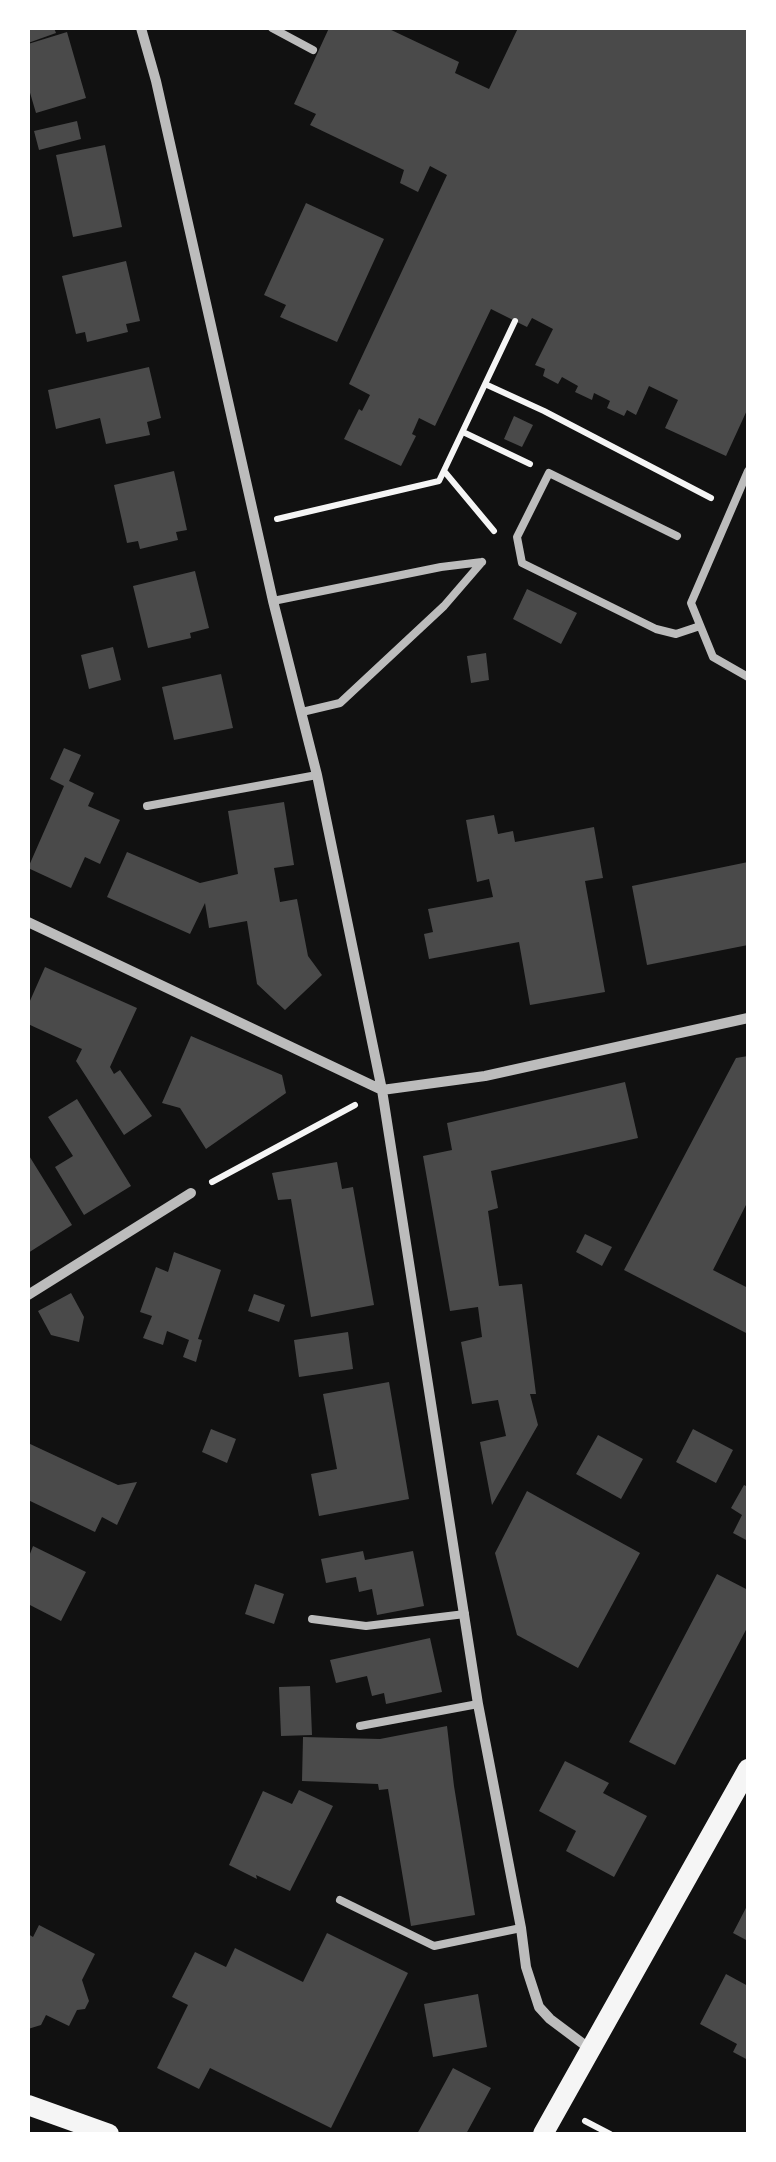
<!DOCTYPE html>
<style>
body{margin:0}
#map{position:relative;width:776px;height:2162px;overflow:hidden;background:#111;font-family:Helvetica,sans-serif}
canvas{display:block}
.frame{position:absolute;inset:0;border:30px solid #fff;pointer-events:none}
</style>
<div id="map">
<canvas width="776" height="2162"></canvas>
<div class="frame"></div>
</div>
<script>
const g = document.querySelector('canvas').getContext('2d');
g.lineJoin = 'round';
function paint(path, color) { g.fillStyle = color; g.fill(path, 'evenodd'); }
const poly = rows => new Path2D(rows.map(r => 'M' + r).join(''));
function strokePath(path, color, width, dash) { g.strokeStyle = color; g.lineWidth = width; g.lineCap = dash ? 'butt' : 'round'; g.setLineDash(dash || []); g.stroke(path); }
const building = poly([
 [28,28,54,28,56,33,28,43],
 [329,28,387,28,459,62,455,73,489,89,518,28,748,28,748,408,726,456,665,428,678,400,649,386,636,415,627,410,624,416,607,408,610,401,594,393,592,400,575,392,578,386,562,377,558,384,543,376,545,369,535,365,553,329,532,318,527,327,491,309,435,426,419,418,412,434,416,436,401,466,344,439,359,409,362,411,370,395,349,384,447,175,430,166,418,192,400,183,404,170,310,125,316,114,294,104],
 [67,32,86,98,36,113,28,86,28,44],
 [77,121,81,139,39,150,34,131],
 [105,145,122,227,73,237,56,155],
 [306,203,384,239,337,342,280,317,286,305,264,295],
 [126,261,140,321,126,324,128,332,87,342,85,332,76,334,62,276],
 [149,367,161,418,147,422,150,435,106,444,100,418,56,429,48,390],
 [514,416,533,425,522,447,504,439],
 [174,471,187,530,176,532,178,540,140,549,138,541,127,543,114,485],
 [195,571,209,628,190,633,191,638,148,648,133,586],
 [527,589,577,613,561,644,513,619],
 [113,647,121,680,89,689,81,655],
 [486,653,489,680,471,683,467,656],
 [221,674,233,728,174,740,162,687],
 [64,748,81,755,69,781,94,793,88,806,120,820,100,864,85,857,71,888,28,868,64,786,50,779],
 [284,802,294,865,274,868,280,902,297,899,308,956,322,975,285,1010,257,984,247,921,209,928,205,903,190,934,107,897,127,852,200,883,238,874,228,811],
 [494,815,498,834,513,831,515,842,594,827,603,878,585,881,605,992,530,1005,519,942,429,959,424,934,433,932,428,909,493,897,489,879,477,882,466,820],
 [748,862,748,945,647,965,632,886],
 [45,967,137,1008,110,1067,114,1074,120,1070,152,1116,124,1135,76,1061,82,1049,28,1024,28,1002,29,1003],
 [191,1036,282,1075,286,1093,206,1149,180,1108,162,1103],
 [748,1056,748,1201,713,1270,748,1288,748,1334,624,1270,736,1058],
 [625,1082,638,1138,491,1171,498,1208,488,1211,499,1286,522,1284,536,1394,530,1394,538,1425,492,1505,480,1442,506,1436,498,1400,472,1404,461,1342,482,1337,478,1307,450,1311,423,1156,452,1150,447,1123],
 [77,1099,131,1186,84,1215,55,1167,73,1156,48,1117],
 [28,1154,72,1225,28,1253],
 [337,1162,342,1189,353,1187,374,1305,311,1317,291,1199,278,1200,272,1173],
 [585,1234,612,1247,602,1266,576,1252],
 [174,1252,221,1270,198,1339,202,1340,196,1362,183,1357,189,1340,167,1331,163,1345,143,1338,152,1316,140,1312,156,1267,168,1272],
 [71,1293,84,1317,79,1342,51,1335,38,1311],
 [254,1294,285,1305,279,1322,248,1311],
 [348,1332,353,1369,299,1377,294,1340],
 [389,1382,409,1499,319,1516,311,1474,337,1469,323,1394],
 [211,1429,236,1439,227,1463,202,1452],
 [693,1429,733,1450,716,1483,676,1462],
 [598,1435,643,1459,621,1499,576,1474],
 [28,1443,118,1485,137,1482,117,1525,102,1517,95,1532,28,1500],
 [744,1485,748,1487,748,1541,733,1533,742,1515,731,1508],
 [527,1491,640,1553,578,1668,517,1635,495,1553],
 [33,1546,86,1572,61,1621,28,1604,28,1559],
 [363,1551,365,1560,413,1551,424,1606,377,1615,372,1589,359,1592,356,1577,326,1583,321,1559],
 [717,1574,748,1590,748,1626,675,1765,629,1742],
 [255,1584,284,1594,274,1624,245,1614],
 [430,1638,442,1692,386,1704,384,1693,372,1696,367,1676,336,1683,330,1660],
 [310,1686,312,1735,281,1736,279,1687],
 [447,1726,454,1786,475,1915,411,1926,388,1789,379,1790,378,1784,302,1781,303,1737,380,1739],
 [565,1761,609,1783,603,1793,647,1816,614,1877,566,1851,576,1831,539,1811],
 [299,1790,333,1806,290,1891,256,1875,257,1879,229,1865,263,1791,292,1804],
 [748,1904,748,1941,733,1933],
 [39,1925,95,1954,82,1980,89,2001,85,2009,77,2010,69,2026,46,2015,41,2025,28,2029,28,1934,33,1937],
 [327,1933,408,1973,331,2128,210,2068,199,2089,157,2068,188,2005,172,1997,195,1952,226,1967,235,1948,303,1982],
 [726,1974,748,1986,748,2060,733,2052,737,2044,700,2024],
 [478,1994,487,2047,433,2057,424,2004],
 [453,2068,491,2088,466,2134,417,2134]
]);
const path = poly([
 [485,384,544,411,711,498],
 [463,432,530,464],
 [444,471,494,531],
 [277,519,439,481,515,321],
 [212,1182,355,1105],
 [585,2121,610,2134]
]);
const service = poly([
 [272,28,313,50],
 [748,471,691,603,713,657,748,677],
 [677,536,549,473,517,537,522,563,656,629,676,634,700,626],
 [273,601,441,567,482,562],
 [302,712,340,703,444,606,482,562],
 [147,806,317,775],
 [312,1619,366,1626,465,1614],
 [360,1726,478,1704],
 [340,1900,434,1946,521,1928]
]);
const minor = poly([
 [141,28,156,81,273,601,317,775,382,1090,478,1704,521,1928,526,1967,539,2007,550,2019,590,2049],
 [28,922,382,1090],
 [382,1090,485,1076,748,1018],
 [28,1295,191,1193]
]);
const secondary = poly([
 [28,2105,109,2134],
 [543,2134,748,1769]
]);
paint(building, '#4a4a4a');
strokePath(path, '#f5f5f5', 6);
strokePath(service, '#bcbcbc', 8);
strokePath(minor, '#bcbcbc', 10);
strokePath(secondary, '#f5f5f5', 20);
</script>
